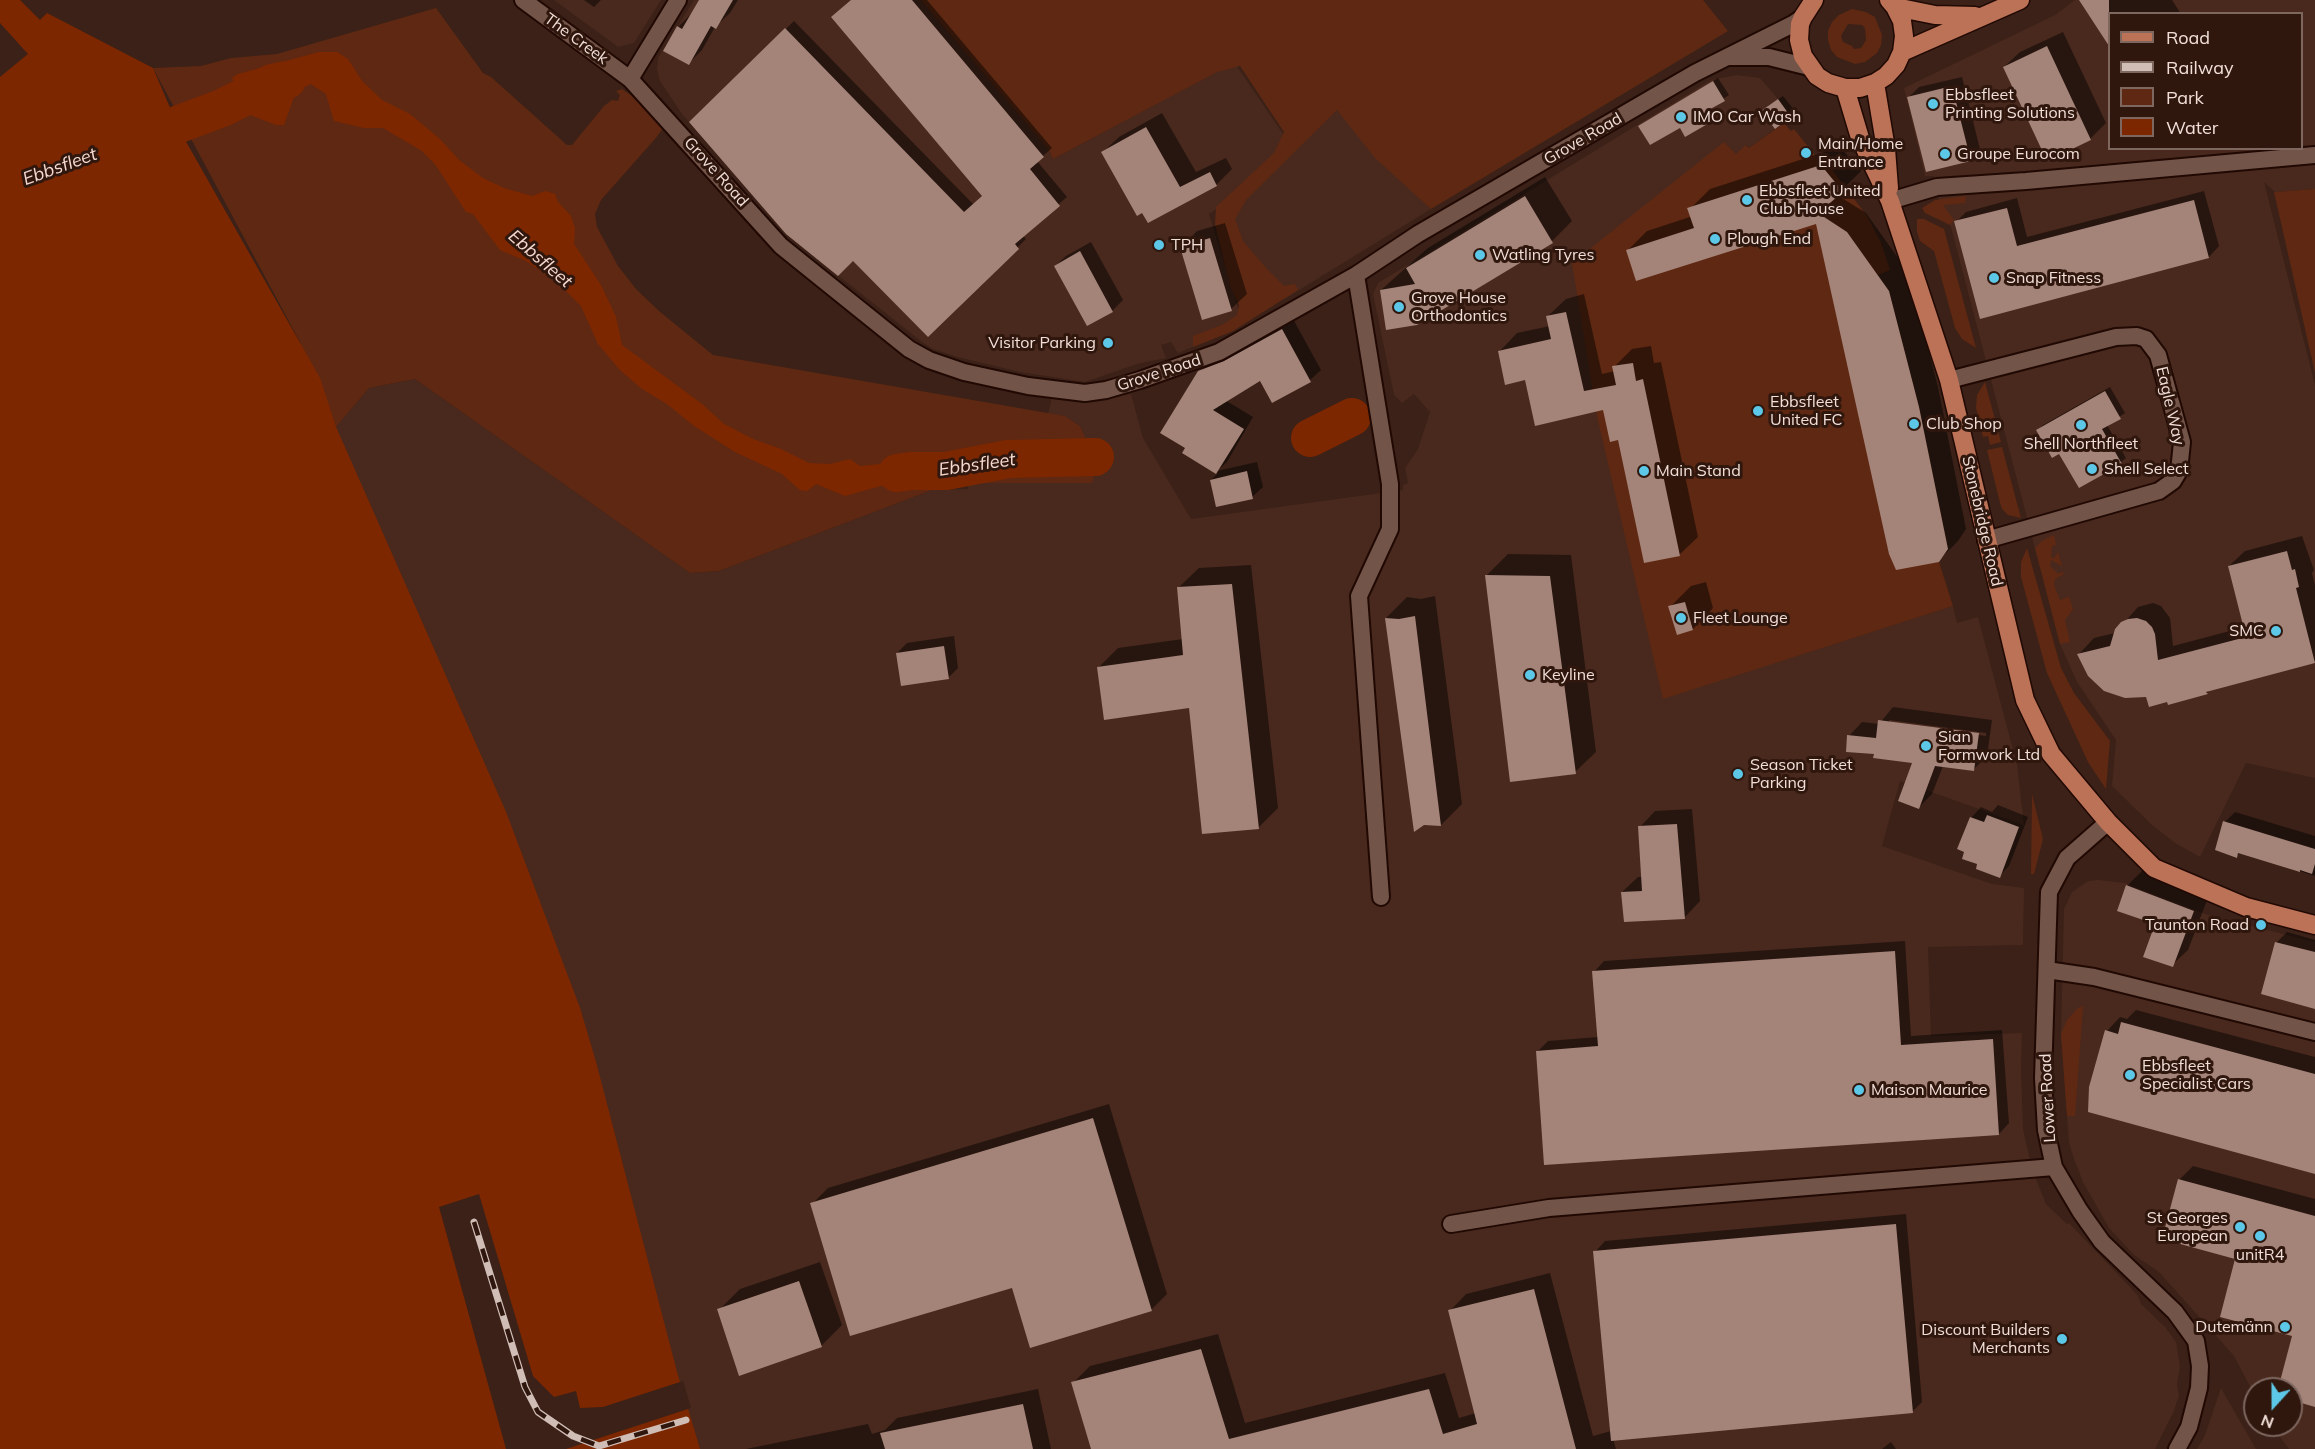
<!DOCTYPE html>
<meta charset="utf-8">
<style>
body{margin:0}
#map{position:relative;width:2315px;height:1449px;overflow:hidden;background:#3b2117;font-family:Mulish,sans-serif}
canvas{display:block}
.legend{position:absolute;left:2108px;top:12px;width:195px;height:138px;box-sizing:border-box;background:#30170e;border:2px solid #7d675f;margin:0;padding:8px 10px;list-style:none;font-size:18px;color:#f1dfd8}
.legend li{display:flex;align-items:center;gap:12px;height:30px}
.legend b{width:30px;border:2px solid #7d675f}
.north{position:absolute;left:2243px;top:1377px;width:60px;height:60px;box-sizing:border-box;background:#30170e;border:2px solid #7d675f;border-radius:50%;rotate:201deg;font-size:16px;font-weight:700;line-height:24px;text-align:center;color:#f1dfd8}
.north::after{content:'';display:block;margin:auto;width:21px;height:27px;background:#5cc7e7;clip-path:polygon(50% 0,100% 100%,50% 72%,0 100%)}
</style>
<div id="map">
<canvas width="2315" height="1449"></canvas>
<ul class="legend">
<li><b style="height:8px;background:#bc7257"></b>Road</li>
<li><b style="height:8px;background:#d0bdb5"></b>Railway</li>
<li><b style="height:16px;background:#5f2812"></b>Park</li>
<li><b style="height:16px;background:#7d2700"></b>Water</li>
</ul>
<div class="north">N</div>
</div>
<script>
const g = document.querySelector('canvas').getContext('2d');
g.lineJoin = 'round';
function paint(path, color) { g.fillStyle = color; g.fill(path, 'evenodd'); }
const poly = rows => new Path2D(rows.map(r => 'M' + r).join(''));
function strokePath(path, color, width, dash) { g.strokeStyle = color; g.lineWidth = width; g.lineCap = dash ? 'butt' : 'round'; g.setLineDash(dash || []); g.stroke(path); }
function drawText(font, color, halo, rows, align = 'center') {
  g.font = font + ' Mulish,sans-serif'; g.lineWidth = 6; g.setLineDash([]); g.textBaseline = 'middle'; g.strokeStyle = halo; g.fillStyle = color; for (const [text, x, y, turn = 0] of rows) {
    g.save(); g.translate(x, y); g.rotate((+turn || 0) * Math.PI / 180); g.textAlign = isNaN(turn) ? turn : align; if (halo) g.strokeText(text, 0, 0); g.fillText(text, 0, 0); g.restore();
  }
}
const built = poly([
 [554,0,661,0,634,43,618,47],
 [694,0,921,0,1049,150,1053,159,1234,62,1294,150,1337,110,1431,209,1286,298,1218,208,1209,214,1243,324,1233,331,1178,353,1171,342,1161,345,1166,358,1137,364,1085,382,1020,372,958,357,933,349,922,342,786,234,682,114,660,81,657,69,658,58],
 [2075,0,2315,0,2315,189,2275,192,2264,182,2315,385,2315,778,2246,763,2200,857,2175,843,2152,825,2112,786,2116,740,2077,682,2060,644,1951,227,1940,205,1934,176,1925,176,1904,88,2055,15],
 [2110,14,2302,14,2302,148,2110,148],
 [1736,75,1760,78,1778,99,1762,111,1775,129,1749,148,1747,145,1736,154,1724,142,1663,698,1953,606,1957,623,1978,617,2017,765,2024,825,1900,781,1882,846,1992,884,2024,888,2023,945,1928,947,1931,1036,2022,1033,2021,1069,2023,1129,2032,1169,2046,1204,2067,1224,2069,1223,2130,1287,2138,1296,2141,1304,2165,1327,2176,1342,2180,1367,2177,1384,2179,1396,2173,1413,2155,1449,677,1449,336,427,369,388,415,379,690,573,719,571,932,490,968,489,969,483,1098,464,1080,426,1065,416,1048,414,1052,398,1074,401,1103,400,1131,394,1143,438,1191,519,1403,490,1403,485,1408,483,1405,468,1418,449,1430,412,1414,394,1402,403,1394,395,1373,294,1378,283,1711,80],
 [2098,880,2125,883,2208,915,2315,942,2315,1449,2289,1449,2271,1425,2291,1425,2291,1389,2255,1389,2255,1396,2234,1356,2159,1272,2134,1255,2109,1228,2083,1182,2074,1159,2069,1143,2061,1034,2064,909,2072,892,2088,881],
 [2221,1388,2256,1449,2197,1449,2205,1435]
]);
const green = poly([
 [921,0,1703,0,1728,31,1431,209,1375,158,1337,110,1246,200,1235,219,1243,241,1266,268,1284,286,1295,284,1298,290,1233,331,1193,347,1193,336,1224,324,1237,315,1239,305,1231,288,1225,265,1215,224,1216,207,1274,153,1284,132,1240,66,1217,72,1053,159,1049,150],
 [436,8,483,73,491,77,567,145,572,145,604,106,612,100,618,101,620,95,616,91,622,89,635,98,664,127,655,139,601,200,595,214,597,227,618,266,636,289,659,311,713,355,1065,416,1080,426,1098,464,1092,483,969,483,932,490,719,571,690,573,415,379,369,388,336,427,506,812,580,1008,596,1062,677,1372,700,1449,300,342,153,68,201,66,231,58,277,54],
 [1852,9,1866,12,1875,17,1882,35,1881,45,1877,53,1865,62,1855,64,1837,57,1831,50,1828,40,1828,31,1832,22,1839,15],
 [1848,24,1862,25,1865,28,1866,40,1861,48,1854,49,1852,46,1843,42,1841,36],
 [1784,123,1791,131,1794,129,1826,169,1830,167,1867,216,1881,243,1890,270,1878,275,1889,291,1919,407,1948,549,1939,562,1953,606,1663,699,1597,416,1572,263,1724,142,1736,154,1746,145,1749,148],
 [2315,189,2315,373,2274,192],
 [1966,196,1965,203,1943,205,1954,220,1950,225,1925,213,1922,208,1935,200],
 [1917,219,1924,219,1944,229,1976,348,1962,339,1955,328,1934,251,1920,241,1917,232],
 [1985,382,2001,442,1990,445,1988,436,1983,437,1976,408,1977,395],
 [2002,447,2021,518,2008,515,2002,509,2000,503,1987,450],
 [2054,535,2056,545,2052,546,2051,557,2054,558,2058,552,2062,566,2051,560,2050,566,2058,574,2063,572,2064,574,2055,579,2054,585,2060,600,2069,597,2073,609,2065,620,2070,642,2060,644,2035,548,2042,541],
 [2027,548,2061,668,2074,693,2110,741,2106,789,2088,762,2047,673,2021,577,2021,562],
 [2032,794,2043,839,2034,874,2031,874],
 [2083,1006,2075,1116,2067,1116,2061,1034,2067,1020,2078,1008]
]);
const water = poly([
 [0,0,20,0,40,20,47,13,153,68,180,131,320,378,336,427,506,812,580,1008,596,1062,677,1372,700,1449,0,1449],
 [319,52,337,52,348,59,362,81,382,100,410,114,440,139,459,160,483,178,504,188,532,196,545,191,555,194,558,202,571,216,575,228,574,244,601,285,616,317,622,345,702,404,724,424,753,439,781,449,809,463,830,464,850,459,860,466,881,464,899,455,916,453,946,459,946,471,940,478,920,475,845,496,816,484,807,491,800,490,782,474,735,452,694,426,667,404,642,389,620,370,598,344,581,306,558,283,526,261,500,250,473,214,466,212,435,164,422,151,383,128,364,128,334,121,326,94,311,84,296,91,284,125,276,125,248,114,232,78,238,74]
]);
const pier = poly([
 [0,23,28,54,0,77],
 [479,1194,533,1376,554,1397,576,1391,580,1408,603,1407,683,1381,691,1408,566,1449,506,1449,439,1207]
]);
const shadow = poly([
 [584,0,601,0,594,7],
 [700,0,738,0,730,13,715,27,702,50,688,64,665,51,678,27,692,13],
 [852,0,927,0,1052,148,1037,161,1067,197,1022,235,1026,239,928,335,853,259,691,122,794,21,974,205,983,196],
 [2081,0,2172,0,2181,14,2110,14,2110,43],
 [2063,32,2106,123,2090,139,2004,67,2020,52],
 [1962,77,1980,149,1970,160,1909,97,1919,87],
 [1718,78,1729,95,1710,108,1715,116,1710,120,1680,126,1640,126],
 [1783,96,1795,111,1775,127,1768,106],
 [1162,113,1196,172,1226,158,1232,169,1216,185,1148,221,1103,152,1119,137],
 [1840,147,1861,171,1837,195,1866,213,1908,272,1938,387,1966,529,1958,541,1938,561,1817,222,1628,250,1647,231,1693,216,1691,208,1710,189],
 [1545,177,1572,221,1552,241,1417,324,1381,290,1428,248],
 [2204,191,2219,246,2209,257,1981,317,1956,222,1966,212,2017,198,2027,237],
 [1225,223,1247,294,1231,309,1182,247,1197,231],
 [1091,242,1123,300,1113,310,1087,324,1055,266,1066,256],
 [1584,294,1602,374,1615,371,1614,367,1632,349,1651,346,1654,363,1661,362,1698,537,1679,555,1604,408,1526,379,1499,352,1517,333,1550,326,1547,317,1566,299],
 [1293,319,1321,370,1310,380,1272,401,1260,378,1225,400,1253,417,1227,462,1217,471,1257,462,1263,487,1252,497,1211,480,1218,473,1184,453,1187,448,1199,372,1211,360],
 [2110,387,2125,413,2107,425,2126,458,2121,462,2060,452,2038,430,2043,425],
 [2302,536,2314,570,2312,573,2315,585,2315,661,2211,689,2207,693,2168,700,2147,695,2079,654,2094,638,2115,633,2138,607,2153,603,2161,606,2170,618,2173,646,2245,627,2229,566,2245,551],
 [1508,554,1571,555,1596,752,1575,772,1487,575],
 [1251,565,1278,808,1258,828,1190,707,1098,668,1118,648,1183,639,1179,587,1199,568],
 [1706,582,1713,608,1693,629,1670,607,1691,586],
 [1435,596,1462,804,1441,825,1424,824,1415,830,1386,618,1407,597,1421,599],
 [954,636,958,668,948,678,897,653,907,643],
 [1893,707,1992,720,1987,756,1973,770,1943,766,1932,794,1919,807,1914,762,1876,753,1849,736,1862,722,1879,724],
 [1889,720,1986,733,1986,736,1889,723],
 [1998,805,2028,817,2009,866,1999,876,1979,863,1971,818,1981,807,1992,812],
 [1692,809,1700,901,1685,917,1622,892,1638,877,1643,877,1640,827,1655,811],
 [2235,812,2315,836,2315,876,2240,852,2236,856,2225,822],
 [2143,870,2209,895,2188,950,2172,965,2157,924,2127,886],
 [2287,932,2315,940,2315,1007,2263,993,2277,942],
 [1905,941,1911,1036,2002,1030,2009,1123,1999,1134,1538,1051,1548,1041,1598,1037,1594,972,1604,961],
 [2136,1010,2315,1057,2315,1172,2107,1031,2120,1017,2127,1019],
 [1109,1104,1167,1294,1151,1310,1013,1286,812,1204,828,1188],
 [2193,1166,2315,1199,2315,1405,2291,1399,2291,1389,2279,1389,2294,1335,2179,1180],
 [1906,1214,1922,1402,1912,1412,1613,1439,1616,1449,1092,1449,1073,1383,1090,1366,1218,1334,1245,1423,1445,1373,1459,1418,1476,1413,1450,1311,1466,1294,1550,1273,1593,1436,1611,1431,1595,1252,1605,1241],
 [820,1262,842,1325,821,1346,719,1310,740,1289],
 [1038,1389,1051,1449,746,1449,868,1424,872,1434,885,1430,897,1418],
 [1891,1442,1896,1449,1882,1449]
]);
const river = poly([
 [131,142,222,108,272,83,287,80],
 [1310,438,1352,417],
 [897,473,911,471,946,471,1008,459,1095,457]
]);
const building = poly([
 [699,0,733,0,716,29,711,26,689,65,663,51,677,26,682,29],
 [851,0,912,0,1044,157,1030,169,1060,206,1015,244,1019,249,928,337,853,261,838,276,786,234,689,122,785,28,964,212,982,196,831,17],
 [2079,0,2109,0,2109,46],
 [2047,46,2091,140,2047,161,2003,67],
 [1713,81,1725,101,1705,112,1711,122,1685,137,1680,128,1650,145,1638,126],
 [1952,86,1971,161,1926,172,1907,97],
 [1778,99,1791,117,1775,129,1761,111],
 [1146,127,1180,187,1210,172,1217,186,1148,223,1142,213,1137,216,1101,152],
 [1821,165,1843,192,1818,213,1847,232,1889,291,1919,407,1948,549,1939,562,1896,570,1889,554,1816,224,1636,281,1626,250,1694,228,1687,208],
 [1525,196,1553,243,1417,325,1386,330,1380,290,1415,284,1406,268],
 [2194,200,2209,258,1980,319,1954,221,2007,208,2017,246],
 [1210,238,1232,311,1202,320,1180,247],
 [1080,251,1113,312,1087,326,1054,266],
 [1566,312,1584,391,1616,385,1612,366,1633,363,1636,381,1643,379,1680,556,1644,563,1618,440,1610,442,1603,410,1535,426,1525,380,1505,385,1498,351,1551,339,1546,316],
 [1282,329,1311,382,1272,403,1260,381,1213,410,1244,429,1216,474,1182,453,1185,448,1160,433,1198,371,1224,361],
 [2105,391,2121,419,2102,429,2122,464,2079,488,2059,454,2052,458,2036,430],
 [1247,471,1253,499,1216,507,1210,480],
 [2287,551,2292,570,2295,569,2299,587,2296,588,2315,663,2206,692,2208,694,2168,705,2167,702,2149,707,2146,697,2125,698,2104,691,2088,676,2077,654,2110,646,2115,629,2121,622,2128,619,2137,618,2146,621,2152,627,2155,634,2158,660,2246,637,2228,566],
 [1485,575,1550,576,1576,774,1510,782],
 [1232,584,1259,829,1202,834,1189,708,1104,720,1097,667,1183,655,1177,587],
 [1685,602,1693,630,1677,635,1668,606],
 [1415,616,1441,826,1424,825,1414,832,1385,618,1399,619],
 [944,646,949,679,901,686,896,653],
 [1878,720,1979,733,1974,771,1935,766,1919,809,1898,801,1912,763,1873,758,1874,754,1846,752,1847,735,1876,738],
 [1987,815,2019,827,2000,878,1976,869,1977,864,1962,859,1964,852,1957,849,1970,817,1984,822],
 [2223,821,2315,849,2315,864,2312,874,2300,870,2300,872,2238,853,2237,858,2215,850],
 [1677,824,1685,919,1624,922,1621,892,1642,891,1638,826],
 [2126,885,2194,911,2173,967,2143,957,2155,924,2117,911],
 [2275,942,2315,952,2315,1009,2261,994],
 [1895,951,1901,1045,1993,1039,1999,1135,1544,1165,1536,1051,1598,1046,1592,971],
 [2121,1022,2315,1074,2315,1174,2088,1112,2089,1087,2105,1030,2118,1034],
 [1093,1118,1152,1311,1030,1348,1012,1288,850,1336,810,1203],
 [2178,1179,2315,1216,2315,1407,2291,1400,2291,1389,2278,1389,2292,1336,2220,1317,2235,1259,2162,1239],
 [1896,1224,1913,1413,1611,1441,1593,1251],
 [799,1281,822,1347,739,1376,717,1309],
 [1534,1289,1576,1449,1091,1449,1071,1382,1201,1349,1229,1439,1429,1389,1443,1434,1477,1424,1448,1310],
 [1023,1404,1033,1449,885,1449,880,1433]
]);
const street = poly([
 [523,0,630,79,781,246,909,349,929,360,964,372,1028,386,1085,393,1106,390,1140,380,1219,352,1356,275,1418,234,1695,73,1793,24,1803,17],
 [1727,57,1769,57,1809,67],
 [630,79,678,0],
 [1890,201,1937,187,2026,181,2315,155],
 [1356,275,1390,484,1390,529,1359,596,1381,897],
 [1949,380,2116,337,2137,336,2146,339,2158,355,2182,442,2179,471,2173,481,2159,491,1986,540],
 [2108,822,2067,858,2049,892,2043,1078,2046,1130,2054,1167,2080,1211,2102,1242,2175,1312,2196,1341,2200,1366,2199,1388,2189,1427,2177,1449],
 [2047,970,2094,977,2315,1032],
 [1451,1224,1549,1208,2054,1167]
]);
const primary = poly([
 [1814,0,1803,17,1800,24,1799,40,1803,56,1817,76,1828,83,1845,88,1860,88,1875,83,1886,76,1896,65,1902,52,1904,36,1902,21,1895,7,1889,0],
 [1895,7,1935,15,1975,16],
 [1902,52,2020,0],
 [1875,83,1886,149,1889,188],
 [1845,88,1860,138,1890,201,1949,380,2025,700,2051,754,2108,822,2154,868,2246,907,2315,925]
]);
const rail = poly([
 [474,1222,525,1387,538,1412,573,1436,599,1446,686,1420]
]);
const markers = [
 [1933,104,6,"#5cc7e7"],
 [1681,117,6,"#5cc7e7"],
 [1806,153,6,"#5cc7e7"],
 [1945,154,6,"#5cc7e7"],
 [1747,200,6,"#5cc7e7"],
 [1715,239,6,"#5cc7e7"],
 [1159,245,6,"#5cc7e7"],
 [1480,255,6,"#5cc7e7"],
 [1994,278,6,"#5cc7e7"],
 [1399,307,6,"#5cc7e7"],
 [1108,343,6,"#5cc7e7"],
 [1758,411,6,"#5cc7e7"],
 [1914,424,6,"#5cc7e7"],
 [2081,425,6,"#5cc7e7"],
 [2092,469,6,"#5cc7e7"],
 [1644,471,6,"#5cc7e7"],
 [1681,618,6,"#5cc7e7"],
 [2276,631,6,"#5cc7e7"],
 [1530,675,6,"#5cc7e7"],
 [1926,746,6,"#5cc7e7"],
 [1738,774,6,"#5cc7e7"],
 [2261,925,6,"#5cc7e7"],
 [2130,1075,6,"#5cc7e7"],
 [1859,1090,6,"#5cc7e7"],
 [2240,1227,6,"#5cc7e7"],
 [2260,1236,6,"#5cc7e7"],
 [2285,1327,6,"#5cc7e7"],
 [2062,1339,6,"#5cc7e7"]
];
const streetNames = [
 ["The Creek",576,39,36],
 ["Grove Road",1583,139,-30],
 ["Grove Road",716,172,48],
 ["Grove Road",1159,373,-18],
 ["Eagle Way",2170,406,77],
 ["Stonebridge Road",1982,521,77],
 ["Lower Road",2048,1098,-93]
];
const poiNames = [
 ["Ebbsfleet",1945,95],
 ["Printing Solutions",1945,113],
 ["IMO Car Wash",1693,117],
 ["Main/Home",1818,144],
 ["Entrance",1818,162],
 ["Groupe Eurocom",1957,154],
 ["Ebbsfleet United",1759,191],
 ["Club House",1759,209],
 ["Plough End",1727,239],
 ["TPH",1171,245],
 ["Watling Tyres",1492,255],
 ["Snap Fitness",2006,278],
 ["Grove House",1411,298],
 ["Orthodontics",1411,316],
 ["Visitor Parking",1096,343,"right"],
 ["Ebbsfleet",1770,402],
 ["United FC",1770,420],
 ["Club Shop",1926,424],
 ["Shell Northfleet",2081,444,"center"],
 ["Shell Select",2104,469],
 ["Main Stand",1656,471],
 ["Fleet Lounge",1693,618],
 ["SMC",2264,631,"right"],
 ["Keyline",1542,675],
 ["Sian",1938,737],
 ["Formwork Ltd",1938,755],
 ["Season Ticket",1750,765],
 ["Parking",1750,783],
 ["Taunton Road",2249,925,"right"],
 ["Ebbsfleet",2142,1066],
 ["Specialist Cars",2142,1084],
 ["Maison Maurice",1871,1090],
 ["St Georges",2228,1218,"right"],
 ["European",2228,1236,"right"],
 ["unitR4",2260,1255,"center"],
 ["Dutemänn",2273,1327,"right"],
 ["Discount Builders",2050,1330,"right"],
 ["Merchants",2050,1348,"right"]
];
const waterNames = [
 ["Ebbsfleet",60,167,-20],
 ["Ebbsfleet",540,259,41],
 ["Ebbsfleet",977,465,-8]
];
paint(built, '#49291d');
paint(green, '#5f2812');
paint(water, '#7d2700');
paint(pier, '#3b2117');
paint(shadow, '#0007');
strokePath(river, '#7d2700', 38);
paint(building, '#a48378');
strokePath(street, '#210903', 20);
strokePath(primary, '#210903', 21);
strokePath(street, '#725449', 16);
strokePath(primary, '#bc7257', 18);
strokePath(rail, '#d0bdb5', 7);
strokePath(rail, '#30170e', 4.5, [14]);
for (const [x, y, r, color] of markers) { const dot = new Path2D(); dot.arc(x, y, r, 0, 2 * Math.PI); g.fillStyle = color; g.fill(dot); strokePath(dot, '#30170e', 2); }
drawText('16px', '#f1dfd8', '#30170e', streetNames);
drawText('16px', '#f1dfd8', '#30170e', poiNames, 'left');
drawText('italic 18px', '#f4dad1', '#30170e', waterNames);
</script>
